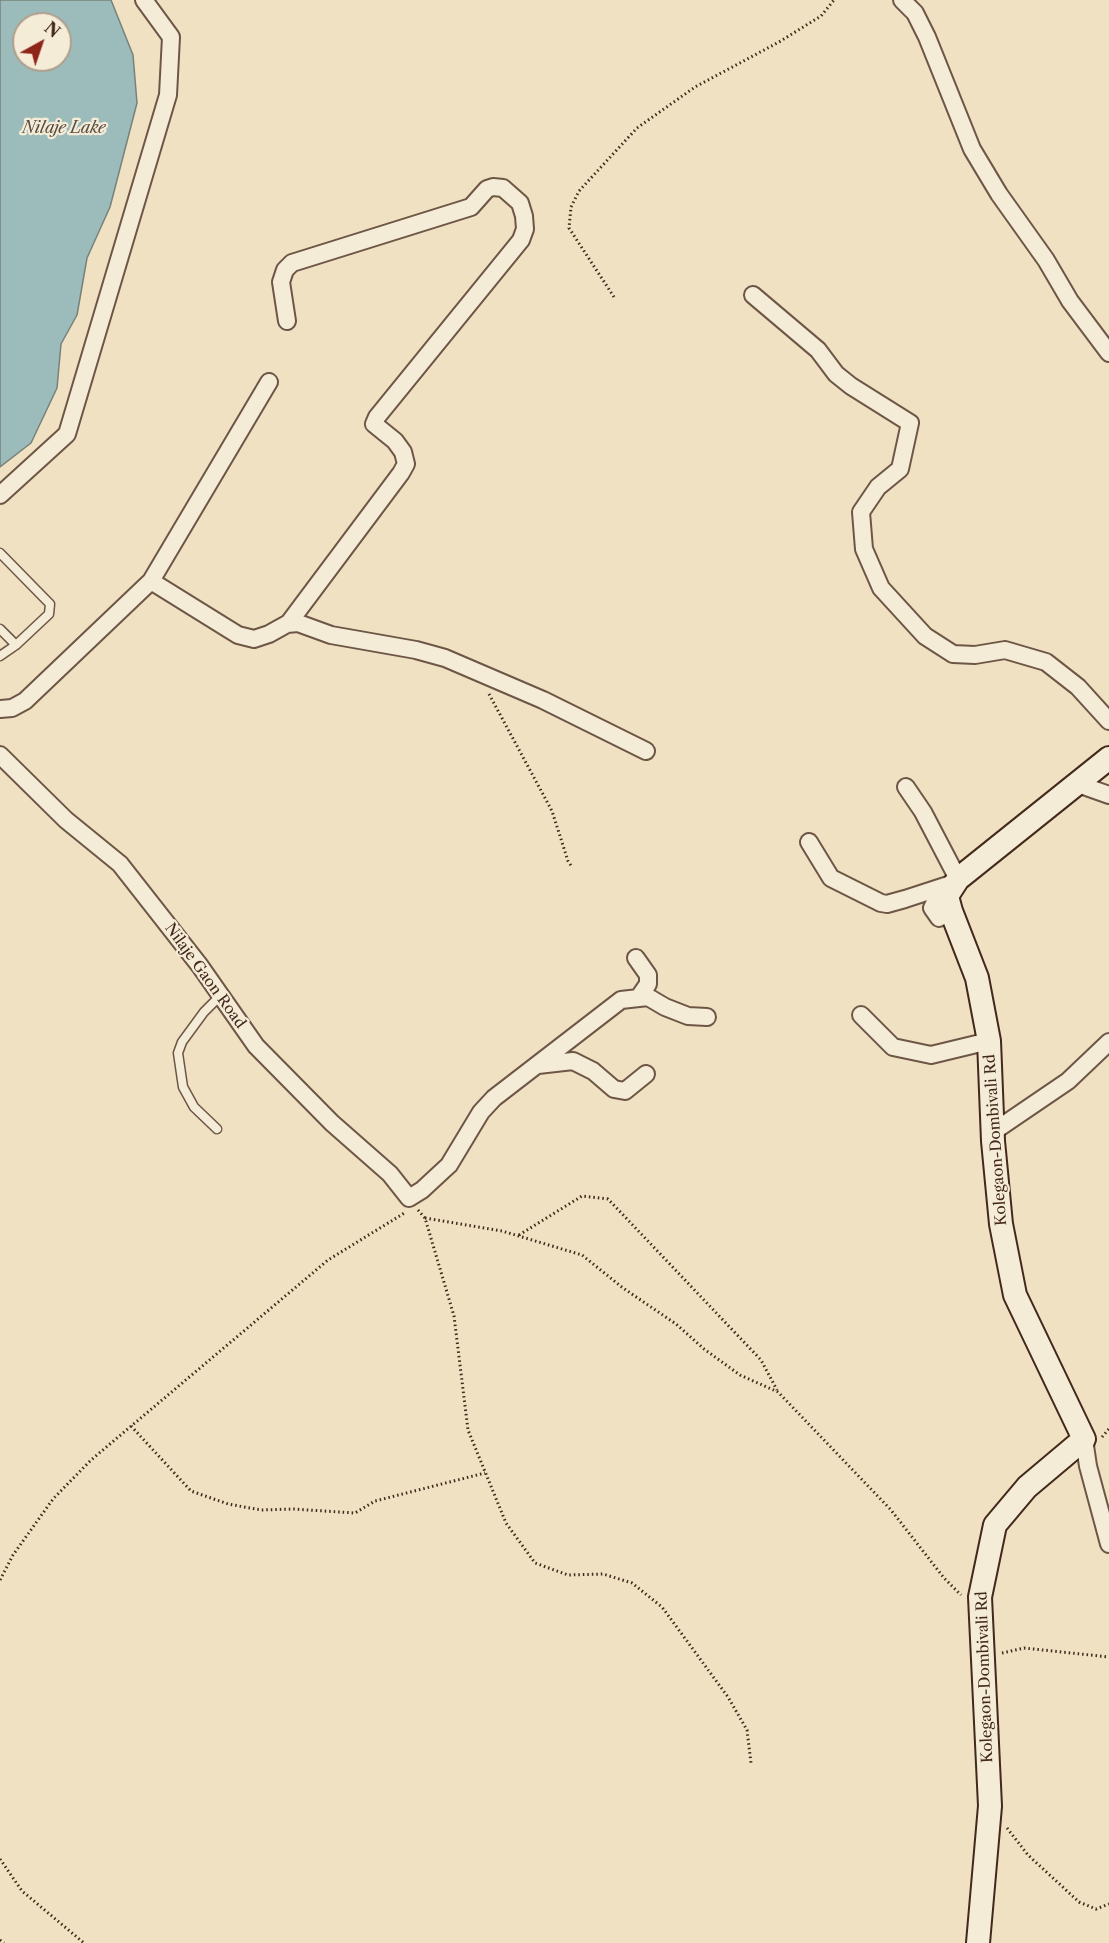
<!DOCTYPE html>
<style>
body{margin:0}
#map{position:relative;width:1109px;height:1943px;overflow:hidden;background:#efe1c2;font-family:"Libre Caslon Text",serif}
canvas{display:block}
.north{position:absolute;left:12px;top:12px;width:60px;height:60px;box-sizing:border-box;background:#f5ecd7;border:2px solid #ae9e8c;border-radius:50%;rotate:40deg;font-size:16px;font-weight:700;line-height:24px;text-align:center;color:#43281c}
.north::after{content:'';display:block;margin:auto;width:21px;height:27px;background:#8f2418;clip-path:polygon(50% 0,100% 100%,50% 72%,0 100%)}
</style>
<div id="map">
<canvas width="1109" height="1943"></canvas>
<div class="north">N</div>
</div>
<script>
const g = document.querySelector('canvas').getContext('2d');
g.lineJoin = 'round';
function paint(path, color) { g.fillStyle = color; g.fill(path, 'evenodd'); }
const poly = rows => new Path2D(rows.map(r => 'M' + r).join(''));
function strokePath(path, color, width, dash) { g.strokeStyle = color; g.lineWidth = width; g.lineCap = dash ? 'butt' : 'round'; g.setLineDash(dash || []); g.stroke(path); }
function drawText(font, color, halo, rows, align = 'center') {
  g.font = font + ' "Libre Caslon Text",serif'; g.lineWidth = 4.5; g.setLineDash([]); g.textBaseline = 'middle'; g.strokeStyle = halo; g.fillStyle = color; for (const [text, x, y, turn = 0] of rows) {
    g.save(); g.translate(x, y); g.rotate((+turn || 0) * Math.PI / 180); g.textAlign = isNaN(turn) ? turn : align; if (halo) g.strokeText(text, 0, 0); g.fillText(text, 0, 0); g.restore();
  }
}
const water = poly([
 [0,0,111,0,133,55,137,103,110,207,87,258,77,315,61,344,57,388,31,443,0,467,0,0],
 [24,24,60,24,60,60,24,60,24,24]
]);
const path = poly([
 [614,297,569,228,571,207,579,191,637,128,695,87,779,42,821,16,834,0],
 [489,694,552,811,568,861,572,867],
 [418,1210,425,1218,454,1316,468,1430,506,1523,535,1563,568,1575,603,1574,632,1583,662,1607,728,1697,747,1730,751,1763],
 [425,1218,502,1231,582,1255,623,1288,676,1324,704,1349,740,1375,778,1392,891,1510,944,1578,961,1595],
 [519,1235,582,1196,608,1199,761,1360,777,1390],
 [131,1426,191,1491,228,1504,261,1510,293,1509,355,1513,375,1501,485,1473],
 [1102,1437,1109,1429],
 [0,1580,13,1555,53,1499,91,1460,328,1260,406,1212],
 [1002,1653,1024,1648,1109,1657],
 [1007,1828,1028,1855,1079,1902,1096,1909,1109,1904],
 [0,1859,22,1891,84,1943],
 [0,1940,4,1943]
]);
const lane = poly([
 [0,553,50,604,49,614,16,645,0,656],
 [0,629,16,645],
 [217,1129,194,1107,183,1087,178,1053,182,1042,204,1012,221,995]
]);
const street = poly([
 [902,0,915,13,927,37,972,149,999,194,1046,260,1070,301,1109,353],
 [753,295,818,350,836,374,851,386,910,423,900,469,878,487,861,512,864,549,881,588,925,636,953,654,975,655,1005,650,1046,662,1078,687,1109,721],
 [287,321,281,282,285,270,292,263,471,207,487,189,493,187,503,188,520,203,524,216,525,229,521,240,377,417,374,424,395,441,403,452,406,464,401,473,288,624],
 [0,495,67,434,168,95,171,37,144,0],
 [151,581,238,635,254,639,269,634,287,624,298,623,331,635,416,650,445,658,543,700,646,751],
 [0,709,12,708,25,701,151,581,269,382],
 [0,755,66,820,120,864,200,966,256,1046,332,1123,390,1174,409,1198,422,1190,449,1165,481,1112,494,1098,621,1000,648,997,665,1007,688,1016,707,1017],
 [1078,784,1109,795],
 [906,787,923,812,958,879],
 [809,842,831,878,881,903,887,904,905,899,954,883],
 [939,918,932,908,934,904,947,896],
 [636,958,648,975,648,984,639,997],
 [861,1015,893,1047,931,1055,989,1041],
 [538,1065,573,1061,593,1071,614,1089,625,1091,646,1074],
 [993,1132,1068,1081,1109,1042],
 [1084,1439,1088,1466,1109,1544]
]);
const secondary = poly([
 [978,1943,990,1806,980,1597,995,1525,1027,1487,1084,1439,1015,1295,1001,1224,993,1141,989,1041,977,978,951,911,947,896,958,879,1109,758]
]);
const streetNames = [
 ["Nilaje Gaon Road",205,976,54],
 ["Kolegaon-Dombivali Rd",996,1140,-94],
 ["Kolegaon-Dombivali Rd",985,1677,-92]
];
const waterNames = [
 ["Nilaje Lake",64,128]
];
paint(water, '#9cbcbb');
strokePath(water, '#78817b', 1.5);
strokePath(lane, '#6e5646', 11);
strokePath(street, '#6e5646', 20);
strokePath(secondary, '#43281c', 26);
strokePath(path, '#43281c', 3, [1.5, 3]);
strokePath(lane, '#f5ecd7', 8);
strokePath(street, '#f5ecd7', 16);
strokePath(secondary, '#f5ecd7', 22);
drawText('15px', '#43281c', '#f5ecd7', streetNames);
drawText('italic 16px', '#594d44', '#f5ecd7', waterNames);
</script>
